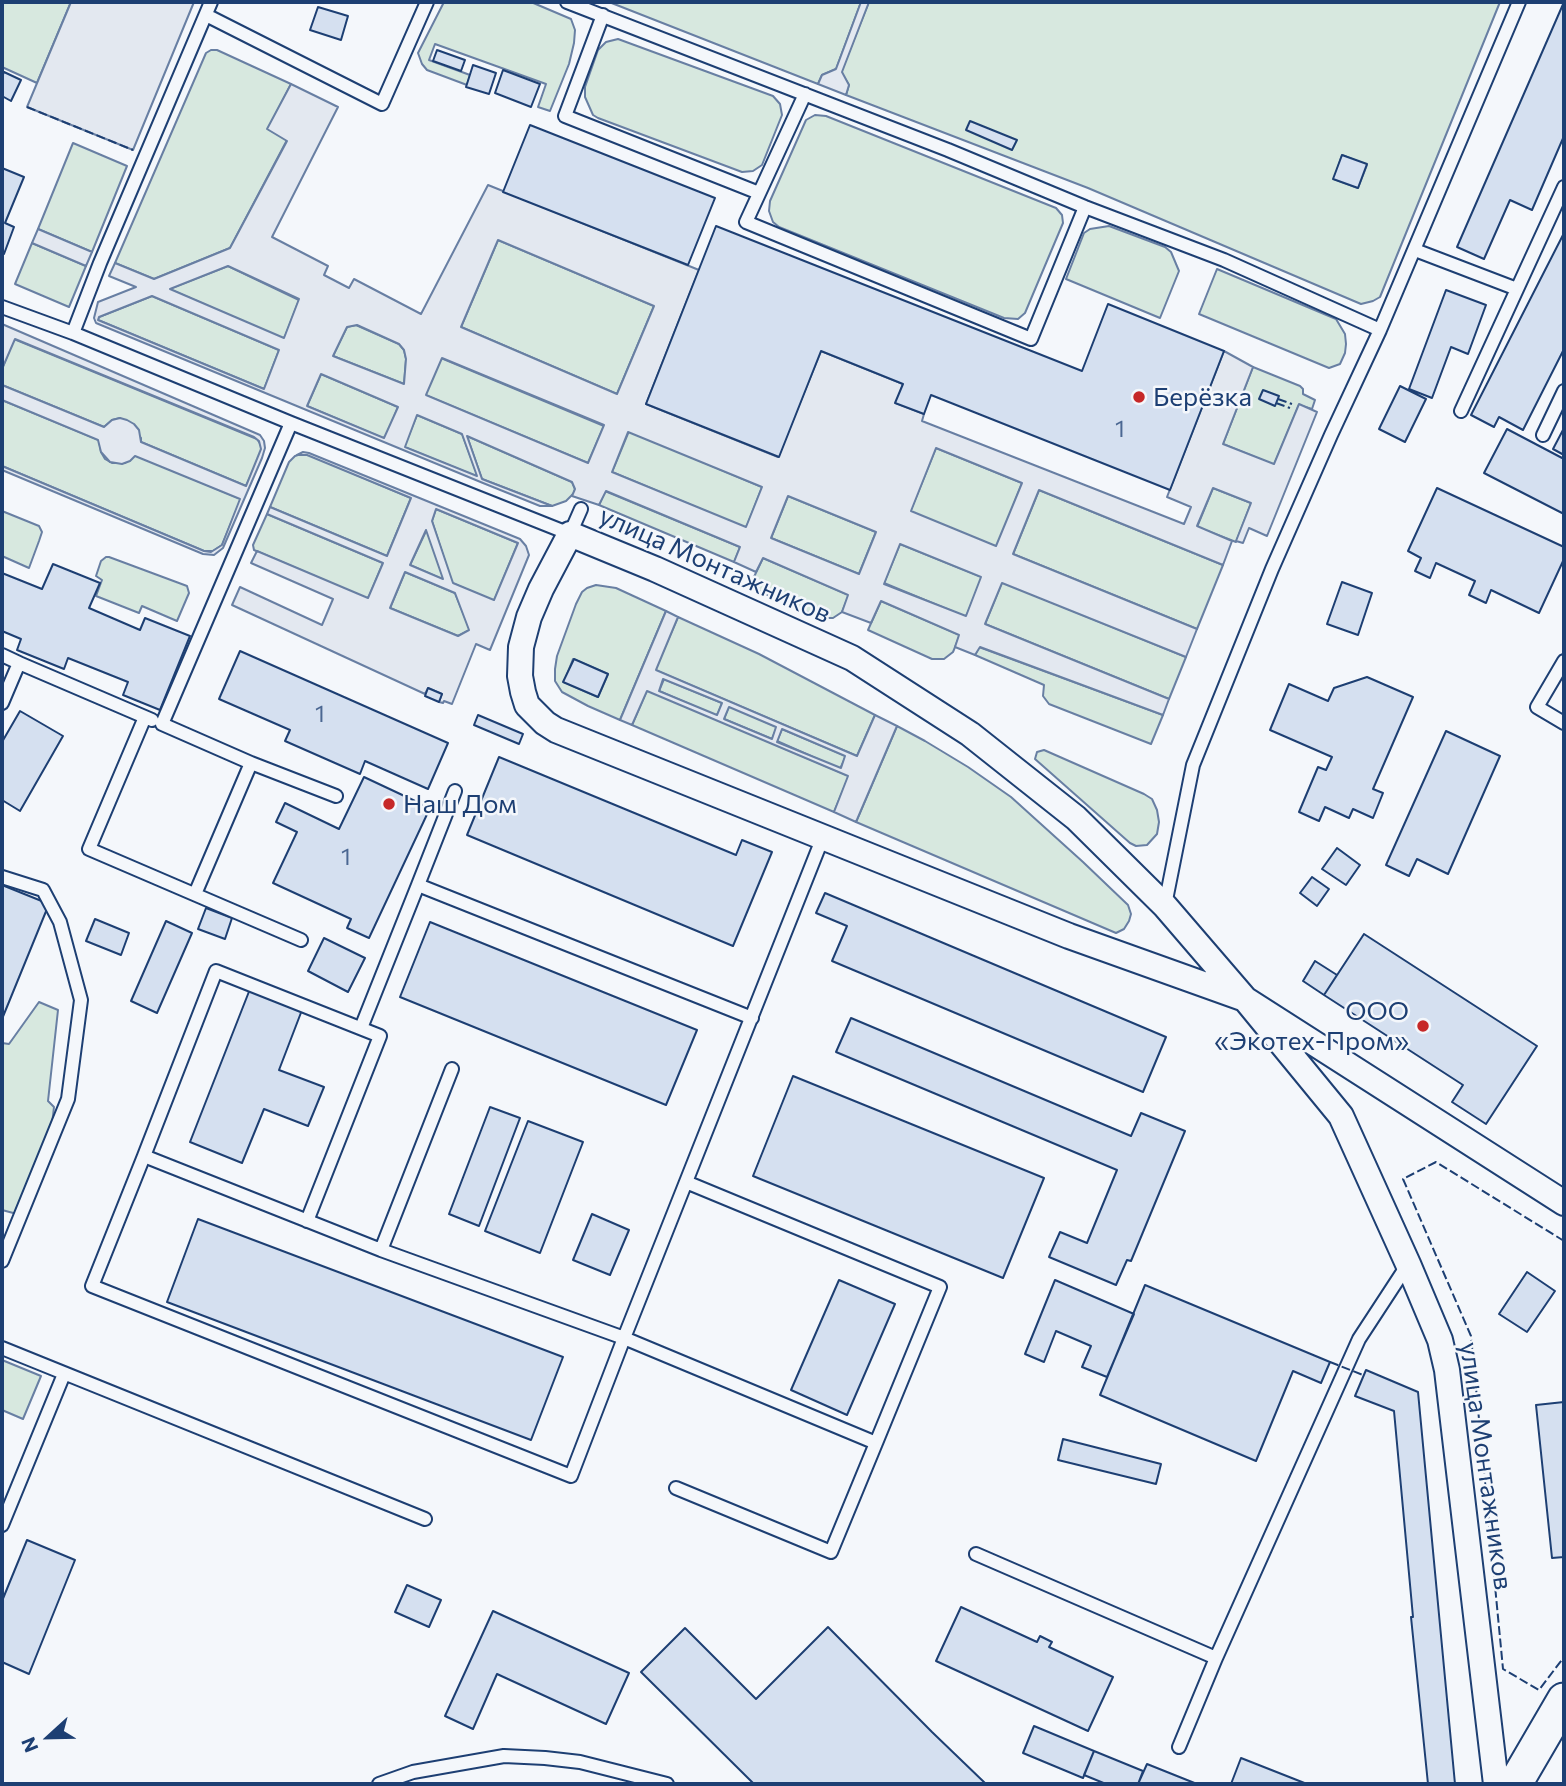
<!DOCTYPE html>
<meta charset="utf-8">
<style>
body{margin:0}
#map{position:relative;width:1566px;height:1786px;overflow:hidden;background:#f4f7fb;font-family:Commissioner,sans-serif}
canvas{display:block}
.frame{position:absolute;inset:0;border:4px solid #1d3f73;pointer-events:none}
.north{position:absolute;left:14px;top:1702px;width:70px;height:70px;-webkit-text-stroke:5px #f4f7fb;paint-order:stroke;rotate:248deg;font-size:19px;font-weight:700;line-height:28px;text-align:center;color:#1d3f73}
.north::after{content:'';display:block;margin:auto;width:24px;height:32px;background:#1d3f73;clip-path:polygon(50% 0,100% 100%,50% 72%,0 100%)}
</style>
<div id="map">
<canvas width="1566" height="1786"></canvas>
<div class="frame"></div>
<div class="north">N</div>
</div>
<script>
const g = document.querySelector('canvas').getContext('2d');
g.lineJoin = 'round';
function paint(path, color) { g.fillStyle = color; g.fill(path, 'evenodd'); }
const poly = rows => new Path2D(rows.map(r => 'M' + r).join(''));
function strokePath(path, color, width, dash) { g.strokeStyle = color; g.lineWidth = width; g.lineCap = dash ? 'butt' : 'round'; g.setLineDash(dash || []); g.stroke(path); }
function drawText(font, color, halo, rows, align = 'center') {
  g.font = font + ' Commissioner,sans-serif'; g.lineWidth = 5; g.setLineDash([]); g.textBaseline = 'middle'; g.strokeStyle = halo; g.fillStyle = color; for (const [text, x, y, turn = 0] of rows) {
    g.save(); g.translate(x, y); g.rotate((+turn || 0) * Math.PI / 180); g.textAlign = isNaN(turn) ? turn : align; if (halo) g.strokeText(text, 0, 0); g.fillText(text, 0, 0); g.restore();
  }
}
const green = poly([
 [2,2,71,2,37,83,2,67,2,2],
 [444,2,531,2,571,19,575,30,574,43,569,64,550,111,538,107,546,84,435,44,429,60,470,75,467,85,427,70,422,64,418,53,444,2],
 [609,2,861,2,836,69,822,75,818,84,609,2],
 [869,2,1500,2,1380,297,1373,301,1361,304,1088,188,846,95,849,85,841,72,869,2],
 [1342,155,1367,165,1358,188,1334,179,1342,155],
 [618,39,773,96,780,104,782,115,762,165,753,171,742,172,598,118,593,115,585,97,585,87,598,50,606,42,618,39],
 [211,50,217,50,291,84,268,129,287,140,230,248,154,279,115,263,206,53,211,50],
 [815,115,826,116,1056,208,1062,215,1063,223,1025,313,1018,319,1004,318,779,227,773,222,769,211,770,201,806,120,815,115],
 [73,143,127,166,92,252,38,229,73,143],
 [1109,226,1165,247,1171,252,1179,271,1160,318,1066,279,1084,233,1090,229,1109,226],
 [498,240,654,306,617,394,461,327,498,240],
 [32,243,86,266,69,307,15,284,32,243],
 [228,266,299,300,284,339,169,289,228,266],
 [1217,269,1336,319,1345,334,1346,344,1345,353,1340,364,1329,368,1199,314,1217,269],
 [152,296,279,350,264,389,98,320,99,317,152,296],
 [356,325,399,344,404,350,406,359,404,384,333,356,347,327,356,325],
 [14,339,257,439,261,445,261,453,246,486,141,442,141,438,120,418,112,420,104,427,2,385,2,369,14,339],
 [441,358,604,426,588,463,425,395,441,358],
 [1253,367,1300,386,1303,389,1303,394,1315,400,1312,409,1299,405,1274,465,1223,444,1253,367],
 [321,374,398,407,385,439,307,406,321,374],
 [2,400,99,440,101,452,105,459,112,463,125,463,135,455,241,499,222,545,213,551,204,551,2,466,2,400],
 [417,415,462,434,478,477,404,447,417,415],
 [629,431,762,487,746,528,612,472,629,431],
 [467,436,572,482,575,489,574,493,566,501,552,506,482,479,467,436],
 [936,448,1022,483,997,547,910,512,936,448],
 [301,454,307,454,411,498,387,556,270,507,289,462,295,456,301,454],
 [1213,488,1251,503,1236,542,1197,527,1213,488],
 [1039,490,1223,565,1197,629,1013,554,1039,490],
 [605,491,740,547,734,562,599,505,605,491],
 [788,496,876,532,859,574,771,538,788,496],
 [436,509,518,543,494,601,452,583,432,521,436,509],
 [2,511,39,526,42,532,39,541,29,568,2,556,2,511],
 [267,514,383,563,368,599,254,550,253,545,267,514],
 [427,529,444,580,410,565,427,529],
 [900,544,982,577,966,617,884,583,900,544],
 [106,557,109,557,187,586,189,593,177,621,142,606,139,613,96,596,102,580,96,576,101,561,106,557],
 [763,558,849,595,842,612,833,618,821,618,761,592,756,588,753,579,763,558],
 [405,572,455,593,470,630,458,636,390,608,405,572],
 [1002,582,1186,657,1169,699,985,624,1002,582],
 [596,585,616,588,666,611,620,720,588,706,562,692,555,681,555,669,557,656,576,604,582,592,587,588,596,585],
 [573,659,608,674,598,697,564,682,573,659],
 [881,601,960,635,953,652,944,659,932,659,868,630,881,601],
 [678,617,759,654,875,715,857,756,655,670,678,617],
 [979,647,1163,715,1151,744,1049,704,1043,696,1044,685,975,655,979,647],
 [664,679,722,703,717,716,659,691,664,679],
 [647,690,849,776,834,812,632,725,647,690],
 [729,706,777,727,772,739,724,719,729,706],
 [897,726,925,741,968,767,1011,797,1083,862,1128,905,1131,914,1129,921,1124,929,1116,933,856,822,897,726],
 [782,729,846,756,840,769,777,741,782,729],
 [1044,750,1144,794,1152,799,1157,810,1159,822,1157,834,1147,845,1136,846,1130,843,1035,759,1037,752,1044,750],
 [39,1002,58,1010,48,1101,54,1107,52,1124,17,1214,2,1210,2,1043,9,1044,39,1002],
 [2,1360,41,1376,23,1419,2,1410,2,1360]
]);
const parking = poly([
 [71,2,194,2,133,150,27,107,71,2],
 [861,2,869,2,842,72,849,85,846,95,818,84,822,75,836,69,861,2],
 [291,84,338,107,272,237,328,266,324,275,349,288,354,279,421,314,488,185,699,270,646,404,778,457,821,351,903,384,896,403,924,414,922,421,1184,524,1191,507,1167,497,1224,351,1253,367,1223,444,1274,464,1299,404,1317,412,1267,536,1249,528,1243,543,1236,541,1251,503,1213,488,1197,526,1232,541,1223,565,1039,490,1013,554,1197,629,1186,657,1002,583,985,624,1169,699,1163,715,980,647,975,655,955,647,959,635,881,601,871,623,842,612,848,595,763,558,756,572,734,562,740,547,606,491,599,505,572,496,575,489,572,482,467,436,482,479,552,506,540,506,483,483,96,323,94,318,98,302,136,287,109,276,115,263,154,279,230,248,287,141,267,129,291,84],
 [498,240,654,306,617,394,461,327,498,240],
 [228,266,299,299,284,338,170,289,228,266],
 [152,296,279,350,264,389,98,320,99,317,152,296],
 [357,325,399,344,404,350,406,359,404,384,333,356,347,327,357,325],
 [442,358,604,425,588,463,426,395,442,358],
 [321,374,398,407,384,438,307,406,321,374],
 [417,415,462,434,477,476,405,447,417,415],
 [628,432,762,487,746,527,612,472,628,432],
 [936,448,1022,483,996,546,911,511,936,448],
 [788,496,876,532,859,574,771,538,788,496],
 [900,544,981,577,966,616,884,584,900,544],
 [38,229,92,252,86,266,32,243,38,229],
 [2,324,260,435,264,441,265,448,262,458,223,548,214,555,203,554,2,470,2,466,204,551,211,552,222,545,240,499,135,456,130,461,122,464,110,462,101,452,98,440,2,400,2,385,104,427,112,420,120,418,127,420,134,424,139,430,141,442,246,486,261,449,259,441,254,437,15,339,2,369,2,324],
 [303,452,309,453,498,530,520,539,526,546,529,555,490,650,476,644,452,704,444,701,443,703,439,702,442,694,428,688,425,694,232,605,240,587,322,625,333,599,251,563,257,551,368,598,383,563,267,514,270,507,387,556,411,498,307,455,297,455,303,452],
 [436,509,518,543,494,600,453,583,432,521,436,509],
 [426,530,443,579,410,565,426,530],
 [405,572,455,593,469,630,458,636,390,608,405,572],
 [666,611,678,617,656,670,857,756,875,715,897,726,856,822,834,812,848,776,647,691,632,725,620,720,666,611],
 [663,679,722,703,717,715,659,691,663,679],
 [729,707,776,727,772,739,724,719,729,707],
 [782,729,845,756,841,768,777,742,782,729]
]);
const building = poly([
 [1564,2,1564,136,1532,210,1510,200,1484,259,1457,247,1564,2],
 [318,7,348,16,341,40,310,30,318,7],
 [437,50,465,60,461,71,433,61,437,50],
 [473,65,496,73,489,94,466,87,473,65],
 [503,70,540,84,531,107,495,93,503,70],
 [4,72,21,80,11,101,2,96,2,77,4,72],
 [970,121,1017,140,1012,150,966,130,970,121],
 [530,125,715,198,688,265,503,192,530,125],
 [1342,155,1367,164,1358,188,1333,179,1342,155],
 [2,168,24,177,5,223,14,227,4,254,2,253,2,168],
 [716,226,1082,371,1108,304,1224,351,1170,490,931,395,924,414,895,403,903,384,821,351,779,457,646,404,716,226],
 [1564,233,1564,349,1523,430,1499,417,1494,427,1471,415,1564,233],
 [1446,290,1486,305,1468,354,1451,347,1432,398,1409,389,1446,290],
 [1400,386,1426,399,1405,442,1379,429,1400,386],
 [1263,390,1279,396,1275,406,1259,399,1263,390],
 [1564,428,1564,455,1553,449,1564,428],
 [1507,429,1564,459,1564,514,1484,473,1507,429],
 [1437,488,1564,547,1564,559,1539,613,1491,590,1486,603,1469,595,1475,581,1436,563,1430,578,1415,571,1421,558,1408,551,1437,488],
 [53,564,100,583,89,608,140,630,145,618,190,636,160,710,123,695,128,682,68,658,64,669,17,650,21,639,2,631,2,573,42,589,53,564],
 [1342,582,1372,593,1358,635,1327,624,1342,582],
 [240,651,448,743,428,789,365,761,360,774,285,741,290,730,219,699,240,651],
 [574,659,608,674,598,697,563,682,574,659],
 [1367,677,1413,697,1373,789,1383,793,1373,818,1353,809,1349,818,1325,807,1319,821,1299,812,1318,767,1326,770,1332,757,1270,730,1289,684,1328,701,1334,688,1367,677],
 [428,688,442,694,439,702,425,696,428,688],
 [20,711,63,736,20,811,2,800,2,742,20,711],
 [478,715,523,734,519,744,474,725,478,715],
 [1446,731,1500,756,1448,874,1417,859,1409,876,1386,865,1446,731],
 [499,757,736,855,742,840,772,852,733,946,467,835,499,757],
 [364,777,430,808,369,938,347,928,351,919,273,883,297,832,276,822,285,803,339,829,364,777],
 [1337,848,1360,865,1346,885,1322,869,1337,848],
 [1312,877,1329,889,1317,906,1300,893,1312,877],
 [2,885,49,904,2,1019,2,885],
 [825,893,1166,1037,1143,1092,832,961,847,926,816,913,825,893],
 [206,908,232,918,225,939,198,929,206,908],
 [95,919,129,933,121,955,86,941,95,919],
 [166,921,192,933,157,1013,131,1001,166,921],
 [430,922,697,1030,666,1105,400,997,430,922],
 [1364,934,1537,1046,1486,1124,1452,1102,1463,1085,1324,995,1364,934],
 [324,938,365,958,348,992,308,971,324,938],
 [1315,961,1337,975,1324,995,1303,981,1315,961],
 [250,989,302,1010,279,1070,324,1087,308,1126,264,1109,242,1163,190,1142,250,989],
 [851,1018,1131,1136,1141,1113,1185,1131,1131,1261,1127,1260,1116,1285,1049,1257,1060,1232,1087,1243,1117,1170,836,1052,851,1018],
 [793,1076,1044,1178,1003,1278,753,1176,793,1076],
 [490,1107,520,1118,479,1226,449,1214,490,1107],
 [528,1121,583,1142,540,1253,485,1231,528,1121],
 [592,1214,629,1230,610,1275,573,1260,592,1214],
 [198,1219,563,1357,531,1440,167,1302,198,1219],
 [1527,1272,1555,1291,1527,1332,1499,1314,1527,1272],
 [839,1280,895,1304,847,1415,791,1390,839,1280],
 [1055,1280,1134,1314,1107,1377,1082,1367,1091,1346,1056,1331,1044,1362,1025,1354,1055,1280],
 [1145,1285,1330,1362,1321,1383,1293,1371,1256,1461,1100,1395,1145,1285],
 [1366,1370,1418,1392,1455,1784,1428,1784,1411,1617,1413,1617,1394,1411,1355,1396,1366,1370],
 [1564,1402,1564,1557,1552,1558,1536,1405,1564,1402],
 [1063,1439,1161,1464,1156,1484,1058,1460,1063,1439],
 [27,1540,75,1560,29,1674,2,1662,2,1601,27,1540],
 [407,1585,441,1600,429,1627,395,1612,407,1585],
 [961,1607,1037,1642,1040,1636,1052,1642,1049,1647,1113,1677,1088,1731,936,1661,961,1607],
 [493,1611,629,1673,606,1724,497,1674,473,1729,445,1716,493,1611],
 [828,1627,932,1732,986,1784,754,1784,641,1672,685,1628,756,1699,828,1627],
 [1034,1726,1094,1751,1083,1778,1023,1753,1034,1726],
 [1094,1751,1143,1771,1138,1784,1106,1784,1084,1775,1094,1751],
 [1241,1758,1307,1784,1231,1784,1241,1758],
 [1147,1764,1197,1784,1138,1784,1147,1764]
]);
const service = poly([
 [567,2,948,150,1085,207,1224,260,1380,330],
 [206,15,382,104,427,2],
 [603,15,565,116,759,193],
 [805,94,746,222,1031,339,1085,207],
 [1415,250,1517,289],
 [2,307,73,333,291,423,570,534,581,509],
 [73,333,100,263,211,2],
 [1461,411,1564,187],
 [1543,435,1564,391],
 [2,655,19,663],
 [1564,661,1537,707,1564,723],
 [2,703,19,663,152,720],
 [145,717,89,849,301,940],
 [251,763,336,796],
 [2,877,43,890,60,922,81,1000,68,1099,2,1261],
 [418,885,455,791],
 [195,894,251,763,162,724,291,423],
 [1165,905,1193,765,1272,569,1331,435,1380,330,1519,2],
 [361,1028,418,885,752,1018],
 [144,1156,216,971,380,1036,307,1221],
 [686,1182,940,1287,876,1443],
 [381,1250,452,1069],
 [2,1348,425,1519],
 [676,1488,831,1552,876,1443,624,1338,381,1250,144,1156,92,1286,571,1476,624,1338,823,837],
 [2,1525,64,1374],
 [976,1554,1216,1658],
 [1179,1747,1216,1658,1359,1339,1408,1264],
 [379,1784,413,1772,504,1756,545,1758,580,1762,667,1784]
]);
const minor = poly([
 [1496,1784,1447,1370,1440,1340,1408,1264,1341,1116,1245,999,1165,906,1076,818,970,734,852,658,655,569,570,534,541,589,529,617,521,647,520,676,523,692,527,705,545,723,556,730,1069,936,1245,999,1564,1203]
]);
const secondary = poly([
 [1515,1784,1564,1700]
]);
const fence = poly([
 [27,107,133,150],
 [1278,399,1292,404],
 [1276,403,1290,408],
 [1564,1241,1436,1162,1403,1179,1471,1336,1503,1669,1539,1690,1564,1657],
 [1330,1362,1363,1375]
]);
const markers = [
 [1139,397,7,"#c62828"],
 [389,804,7,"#c62828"],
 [1423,1026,7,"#c62828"]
];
const numberNames = [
 ["1",1120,429],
 ["1",320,714],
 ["1",346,857]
];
const poiNames = [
 ["Берёзка",1153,397],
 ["Наш Дом",403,804],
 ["ООО",1409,1011,"right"],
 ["«Экотех-Пром»",1409,1041,"right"]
];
const streetNames = [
 ["улица Монтажников",715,565,24],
 ["улица Монтажников",1486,1466,82]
];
paint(green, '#d7e8df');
strokePath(green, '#687fa3', 2);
paint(parking, '#e3e8f0');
strokePath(parking, '#687fa3', 2);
paint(building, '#d5e0f0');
strokePath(building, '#1d3f73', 2);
strokePath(service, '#1d3f73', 16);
strokePath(minor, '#1d3f73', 28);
strokePath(secondary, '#1d3f73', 37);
strokePath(service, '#f4f7fb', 12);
strokePath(minor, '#f4f7fb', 24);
strokePath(secondary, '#f4f7fb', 33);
strokePath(fence, '#1d3f73', 2, [9, 3.5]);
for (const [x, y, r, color] of markers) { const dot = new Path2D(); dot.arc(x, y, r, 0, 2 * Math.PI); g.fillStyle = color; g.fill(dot); strokePath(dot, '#f4f7fb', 2.5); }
drawText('23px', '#4b6792', null, numberNames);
drawText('26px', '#1d3f73', '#f4f7fb', poiNames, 'left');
drawText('26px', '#1d3f73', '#f4f7fb', streetNames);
</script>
